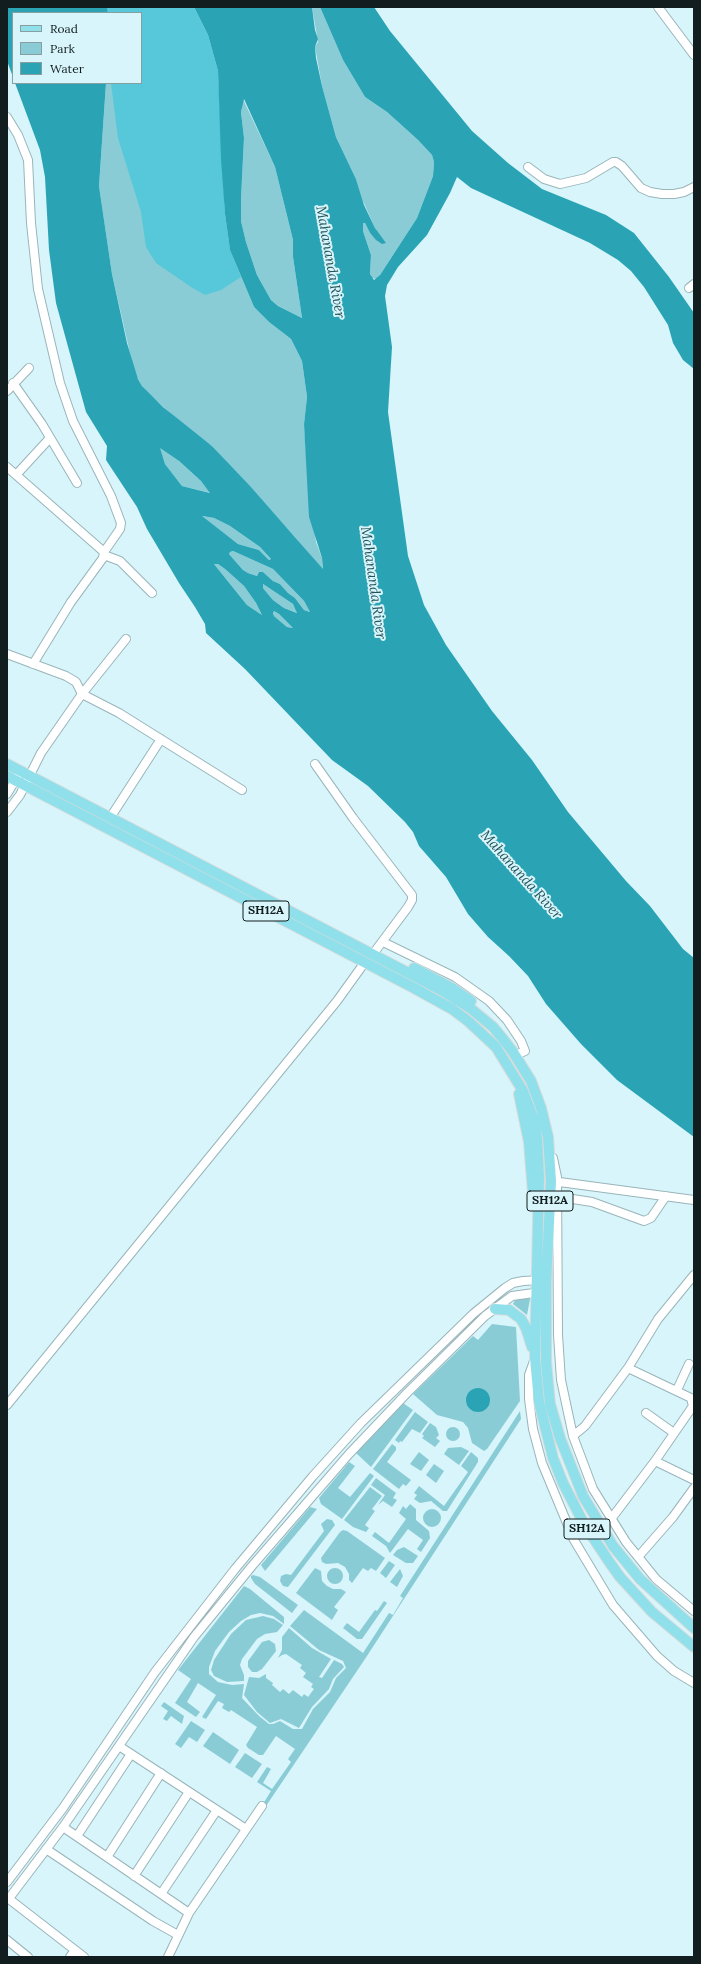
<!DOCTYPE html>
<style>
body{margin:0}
#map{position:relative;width:701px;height:1964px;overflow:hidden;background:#d7f5fa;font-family:Lora,serif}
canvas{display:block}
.frame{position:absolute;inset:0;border:8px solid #121d1f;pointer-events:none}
.legend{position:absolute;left:12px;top:12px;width:130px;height:72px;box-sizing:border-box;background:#d7f5fa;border:1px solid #889fa2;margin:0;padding:5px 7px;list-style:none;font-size:12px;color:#121d1f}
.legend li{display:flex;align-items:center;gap:8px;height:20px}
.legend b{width:20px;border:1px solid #889fa2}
</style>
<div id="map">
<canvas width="701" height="1964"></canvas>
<div class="frame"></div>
<ul class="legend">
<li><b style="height:5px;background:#8fe0eb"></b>Road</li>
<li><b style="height:11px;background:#8accd6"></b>Park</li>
<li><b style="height:11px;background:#2aa4b5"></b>Water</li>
</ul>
</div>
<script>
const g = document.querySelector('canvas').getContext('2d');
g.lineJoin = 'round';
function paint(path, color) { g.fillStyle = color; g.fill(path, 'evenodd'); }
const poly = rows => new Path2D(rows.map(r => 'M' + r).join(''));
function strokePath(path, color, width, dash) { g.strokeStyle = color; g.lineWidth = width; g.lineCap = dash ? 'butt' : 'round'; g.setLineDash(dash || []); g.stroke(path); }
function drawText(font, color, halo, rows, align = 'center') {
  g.font = font + ' Lora,serif'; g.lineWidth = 4; g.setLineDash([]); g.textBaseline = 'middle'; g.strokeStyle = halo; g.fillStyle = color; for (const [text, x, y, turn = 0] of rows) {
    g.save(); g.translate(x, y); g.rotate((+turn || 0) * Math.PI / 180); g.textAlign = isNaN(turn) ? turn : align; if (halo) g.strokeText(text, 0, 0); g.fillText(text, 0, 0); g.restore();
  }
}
const green = poly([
 [107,7,194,7,230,250,254,307,269,322,291,339,302,361,307,397,304,424,307,465,316,542,322,558,323,570,295,537,212,446,180,422,148,393,142,386,134,371,112,274,99,186,106,83,141,83,141,13,108,13],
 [312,7,320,7,343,60,365,97,387,112,418,140,432,155,434,162,433,176,417,218,380,275,376,279,372,278,370,274,371,255,363,231,363,223,365,223,370,233,379,242,375,228,362,199,356,179,336,137,322,86,315,47,318,42],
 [243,99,275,167,293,240,293,257,302,318,278,306,271,300,257,275,246,242,241,221,241,199,244,138,241,112],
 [159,447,179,461,201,481,211,493,182,486,165,464],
 [201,516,214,518,230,526,260,547,271,559,269,560,259,550,238,544],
 [233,551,273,569,304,601,310,612,304,610,295,598,288,593,280,584,273,581,263,572,259,572,257,576,248,573,243,570,229,554,230,552],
 [214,564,218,564,225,569,244,586,256,603,262,615,247,605],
 [263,584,293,604,298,613,284,608,273,600,263,588],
 [274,611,279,614,293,628,287,627,274,616,273,612],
 [526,1297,530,1299,527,1315,513,1304,515,1300],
 [492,1324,516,1327,520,1401,487,1449,484,1451,472,1443,468,1428,463,1422,437,1415,413,1394,473,1336,478,1340],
 [403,1403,413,1410,371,1467,356,1453],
 [520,1411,521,1419,365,1659,266,1806,263,1804,271,1791,257,1782,267,1767,271,1769,263,1783,272,1789,291,1762,288,1759,295,1749,276,1736,263,1755,259,1755,248,1748,246,1745,257,1727,231,1710,229,1712,222,1708,224,1704,218,1701,206,1719,202,1717,216,1695,198,1683,187,1702,200,1712,196,1717,175,1703,191,1679,178,1670,244,1586,250,1589,284,1617,284,1624,273,1616,260,1613,251,1615,241,1621,229,1632,215,1651,209,1667,209,1674,218,1682,232,1685,244,1684,242,1698,259,1716,269,1724,273,1724,280,1721,293,1729,302,1729,313,1709,330,1692,336,1678,346,1668,343,1661,319,1650,290,1626,304,1610,363,1653,389,1613,393,1615,403,1598,400,1596],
 [415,1412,428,1422,420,1433,412,1429,402,1442,400,1441,399,1443,395,1440],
 [430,1423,436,1427,439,1435,436,1438,440,1441,435,1447,422,1438,424,1436,422,1434],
 '446 1434a7 7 0 1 1 14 0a7 7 0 1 1-14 0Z',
 [392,1444,396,1447,396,1450,387,1462,411,1480,406,1486,403,1484,399,1489,373,1469],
 [461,1447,469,1451,459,1465,444,1454,448,1448],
 [419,1452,429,1460,421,1471,410,1464],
 [471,1452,478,1458,478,1462,447,1511,443,1511,431,1501,420,1503,414,1499,417,1495,414,1493,419,1486,444,1506,468,1472,461,1466],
 [349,1462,355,1466,338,1488,350,1497,370,1473,374,1476,342,1519,321,1504,319,1498],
 [434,1464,444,1471,436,1483,426,1475],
 [376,1478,396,1493,393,1498,397,1500,392,1507,383,1501,378,1505,385,1495,371,1485],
 [370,1487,382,1496,372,1509,375,1511,365,1525,369,1528,366,1532,353,1527,344,1520],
 [410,1504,416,1509,416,1520,429,1531,430,1538,421,1552,417,1549,423,1540,408,1529,390,1553,386,1546,372,1536,375,1532,389,1543,406,1519,399,1513,403,1506,406,1509],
 [310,1507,317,1509,265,1571,261,1565],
 '423 1518a9 9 0 1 1 18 0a9 9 0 1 1-18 0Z',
 [327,1519,332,1520,335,1525,288,1587,283,1586,280,1581,281,1576,286,1574,291,1575,324,1531,321,1524],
 [343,1530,347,1531,385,1558,376,1571,371,1568,368,1571,363,1568,352,1583,349,1580,349,1574,345,1567,338,1563,326,1564,322,1562,321,1558,340,1532],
 [404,1547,418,1556,413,1563,406,1563,393,1555,397,1550],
 [389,1561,395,1565,386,1578,380,1573],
 [315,1568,321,1571,322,1581,327,1586,333,1589,341,1589,346,1592,334,1607,338,1610,332,1620,296,1593],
 '327 1576a8 8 0 1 1 16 0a8 8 0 1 1-16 0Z',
 [400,1569,403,1576,397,1587,390,1582],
 [253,1575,260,1577,298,1605,292,1613,255,1584,251,1578,251,1576],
 [384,1601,387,1603,362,1639,357,1639,343,1628,347,1623,359,1632,375,1610,377,1611],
 [263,1616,274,1619,283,1625,277,1632,265,1634,257,1639,242,1659,240,1665,244,1675,244,1681,227,1682,214,1676,211,1670,214,1660,231,1634,246,1620],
 [289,1628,312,1648,331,1659,319,1677,322,1678,334,1660,342,1664,344,1667,333,1679,329,1689,312,1707,299,1728,281,1719,270,1723,257,1712,244,1695,249,1677,259,1678,266,1674,266,1678,273,1683,272,1685,280,1692,283,1689,289,1694,293,1690,302,1697,304,1694,308,1697,314,1689,311,1687,313,1684,303,1677,306,1673,300,1668,302,1665,286,1654,282,1655,278,1658,282,1650,282,1637],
 [269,1640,275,1644,276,1651,262,1669,257,1672,252,1672,248,1667,248,1661,262,1642],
 [164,1702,184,1716,182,1724,171,1716,167,1721,163,1719,168,1711,161,1706],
 [191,1721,205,1730,197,1742,189,1737,181,1748,175,1744],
 [213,1732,239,1750,230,1764,203,1746],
 [245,1753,262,1764,252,1778,235,1767]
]);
const forest = poly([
 [107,7,194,7,208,35,218,71,225,214,230,250,241,277,221,290,205,295,191,287,156,263,146,247,141,212,118,138,111,83,141,83,141,13,108,13]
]);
const water = poly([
 [7,7,107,7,108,13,13,13,13,77,7,61],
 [194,7,312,7,315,30,318,39,315,47,316,58,322,86,336,137,356,179,364,205,375,228,386,243,382,244,376,240,370,233,365,223,363,223,363,231,371,255,370,274,374,280,380,275,417,218,433,176,434,162,432,155,418,140,387,112,365,97,343,60,320,7,374,7,390,31,472,131,508,163,542,189,606,215,634,233,669,277,694,313,694,369,683,360,673,343,668,325,644,287,631,271,618,260,590,243,471,188,457,177,450,193,427,235,398,267,387,285,385,296,392,347,388,412,408,556,424,605,446,645,492,711,532,760,568,812,626,881,650,906,683,949,694,958,694,1137,617,1080,581,1044,546,1004,528,976,509,956,488,937,468,914,446,877,419,846,413,832,405,822,368,786,332,760,245,669,206,633,205,624,195,607,179,583,147,529,137,507,106,460,107,446,86,412,56,303,49,250,45,177,40,150,15,83,106,83,99,186,112,274,127,343,138,379,142,386,163,407,212,446,250,486,323,569,322,558,309,517,304,424,307,397,302,361,291,339,269,322,254,307,230,250,225,214,221,159,218,71,208,35],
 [244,99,275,167,293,240,293,257,302,318,278,306,271,300,257,275,246,242,241,221,241,199,244,138,241,112],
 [160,448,179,461,201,481,210,493,182,486,165,464],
 [202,516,214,518,230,526,260,547,271,559,269,560,259,550,238,544],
 [233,551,273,569,304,601,310,612,304,610,295,598,288,593,280,584,273,581,263,572,259,572,257,576,248,573,243,570,229,554,230,552],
 [214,564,218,564,225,569,244,586,256,603,262,615,247,605],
 [263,584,293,604,297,613,284,608,273,600,263,588],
 [274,611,279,614,293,628,287,627,274,616,273,613],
 '466 1400a12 12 0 1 1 24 0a12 12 0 1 1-24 0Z'
]);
const minor = poly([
 [658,7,694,55],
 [7,117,18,135,28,160,31,223,38,289,60,383,73,421,111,496,121,523,120,529,104,552,103,558,71,602,33,664],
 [528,167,544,179,560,184,586,178,613,162,616,162,622,166,641,188,650,192,662,194,674,194,684,192,694,187],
 [689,288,694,284],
 [13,383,42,424,77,483],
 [7,391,29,368],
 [7,467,104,552],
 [16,475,50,438],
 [104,555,120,561,152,593],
 [126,639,82,694,119,713,242,790],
 [7,654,66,676,76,682,82,694,41,753,20,795,7,812],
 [315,764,353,818,412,895,412,900,408,907,373,954],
 [7,794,18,776],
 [110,818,161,739],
 [383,942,455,977,489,1001,507,1020,521,1041,525,1051,516,1055],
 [553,1158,557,1177,558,1335,561,1380,573,1436,593,1489,626,1542,656,1579,694,1611],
 [552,1181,694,1200],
 [553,1196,592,1202,644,1221,651,1218,666,1196],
 [534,1361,529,1375,529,1399,533,1429,542,1463,574,1540,613,1605,657,1656,674,1671,694,1683],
 [677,1390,689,1364],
 [7,1405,337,1001,365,962],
 [646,1413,674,1433],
 [573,1436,585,1426,628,1368,658,1319,694,1275],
 [655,1461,694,1480],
 [611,1519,655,1461,693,1406,691,1398,628,1368],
 [638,1557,673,1517,694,1488],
 [119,1746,246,1829],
 [63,1827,189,1913],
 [77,1836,131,1754],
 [46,1849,153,1921,178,1935],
 [107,1857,161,1773],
 [134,1876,189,1792],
 [7,1882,63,1808,155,1672,235,1569,313,1476,361,1423,473,1314,505,1288,513,1283,523,1281,543,1280],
 [161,1894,217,1810],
 [10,1897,63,1827,194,1637,252,1566,349,1454,407,1393,485,1316,512,1296,541,1292],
 [9,1899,84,1957],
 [7,1940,28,1957],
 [70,1957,75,1950],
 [168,1957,189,1913,262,1806]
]);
const major = poly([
 [7,764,441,990,470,1008,493,1027,503,1039,513,1052,531,1081,541,1108,548,1137,551,1181,546,1284,546,1362,550,1404,560,1438,583,1496,613,1546,640,1579,694,1628],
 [7,776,414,988,452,1009,468,1021,496,1047,523,1091,535,1123,537,1138,539,1177,535,1358,539,1402,553,1458,563,1483,584,1524,610,1563,620,1577,652,1612,694,1647],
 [414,968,452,988,471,1001],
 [519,1094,529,1142,533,1193],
 [495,1309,509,1310,521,1319,526,1328,532,1347]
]);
const shields = [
 [266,911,46],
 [550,1201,46],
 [587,1529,46]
];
const shieldNames = [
 ["SH12A",266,911],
 ["SH12A",550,1201],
 ["SH12A",587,1529]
];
const waterNames = [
 ["Mahananda River",330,262,80],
 ["Mahananda River",373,583,82],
 ["Mahananda River",521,875,48]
];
paint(green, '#8accd6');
paint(forest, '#56c8d9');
paint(water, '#2aa4b5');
strokePath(minor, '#99b5ba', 10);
strokePath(major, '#d9dbdb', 12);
strokePath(minor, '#fff', 8);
strokePath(major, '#8fe0eb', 10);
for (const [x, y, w] of shields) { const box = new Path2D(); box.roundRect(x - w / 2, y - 10, w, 20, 3); g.fillStyle = '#d7f5fa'; g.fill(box); strokePath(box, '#121d1f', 1); }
drawText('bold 12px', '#121d1f', null, shieldNames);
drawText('italic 14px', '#23545b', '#d7f5fa', waterNames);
</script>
